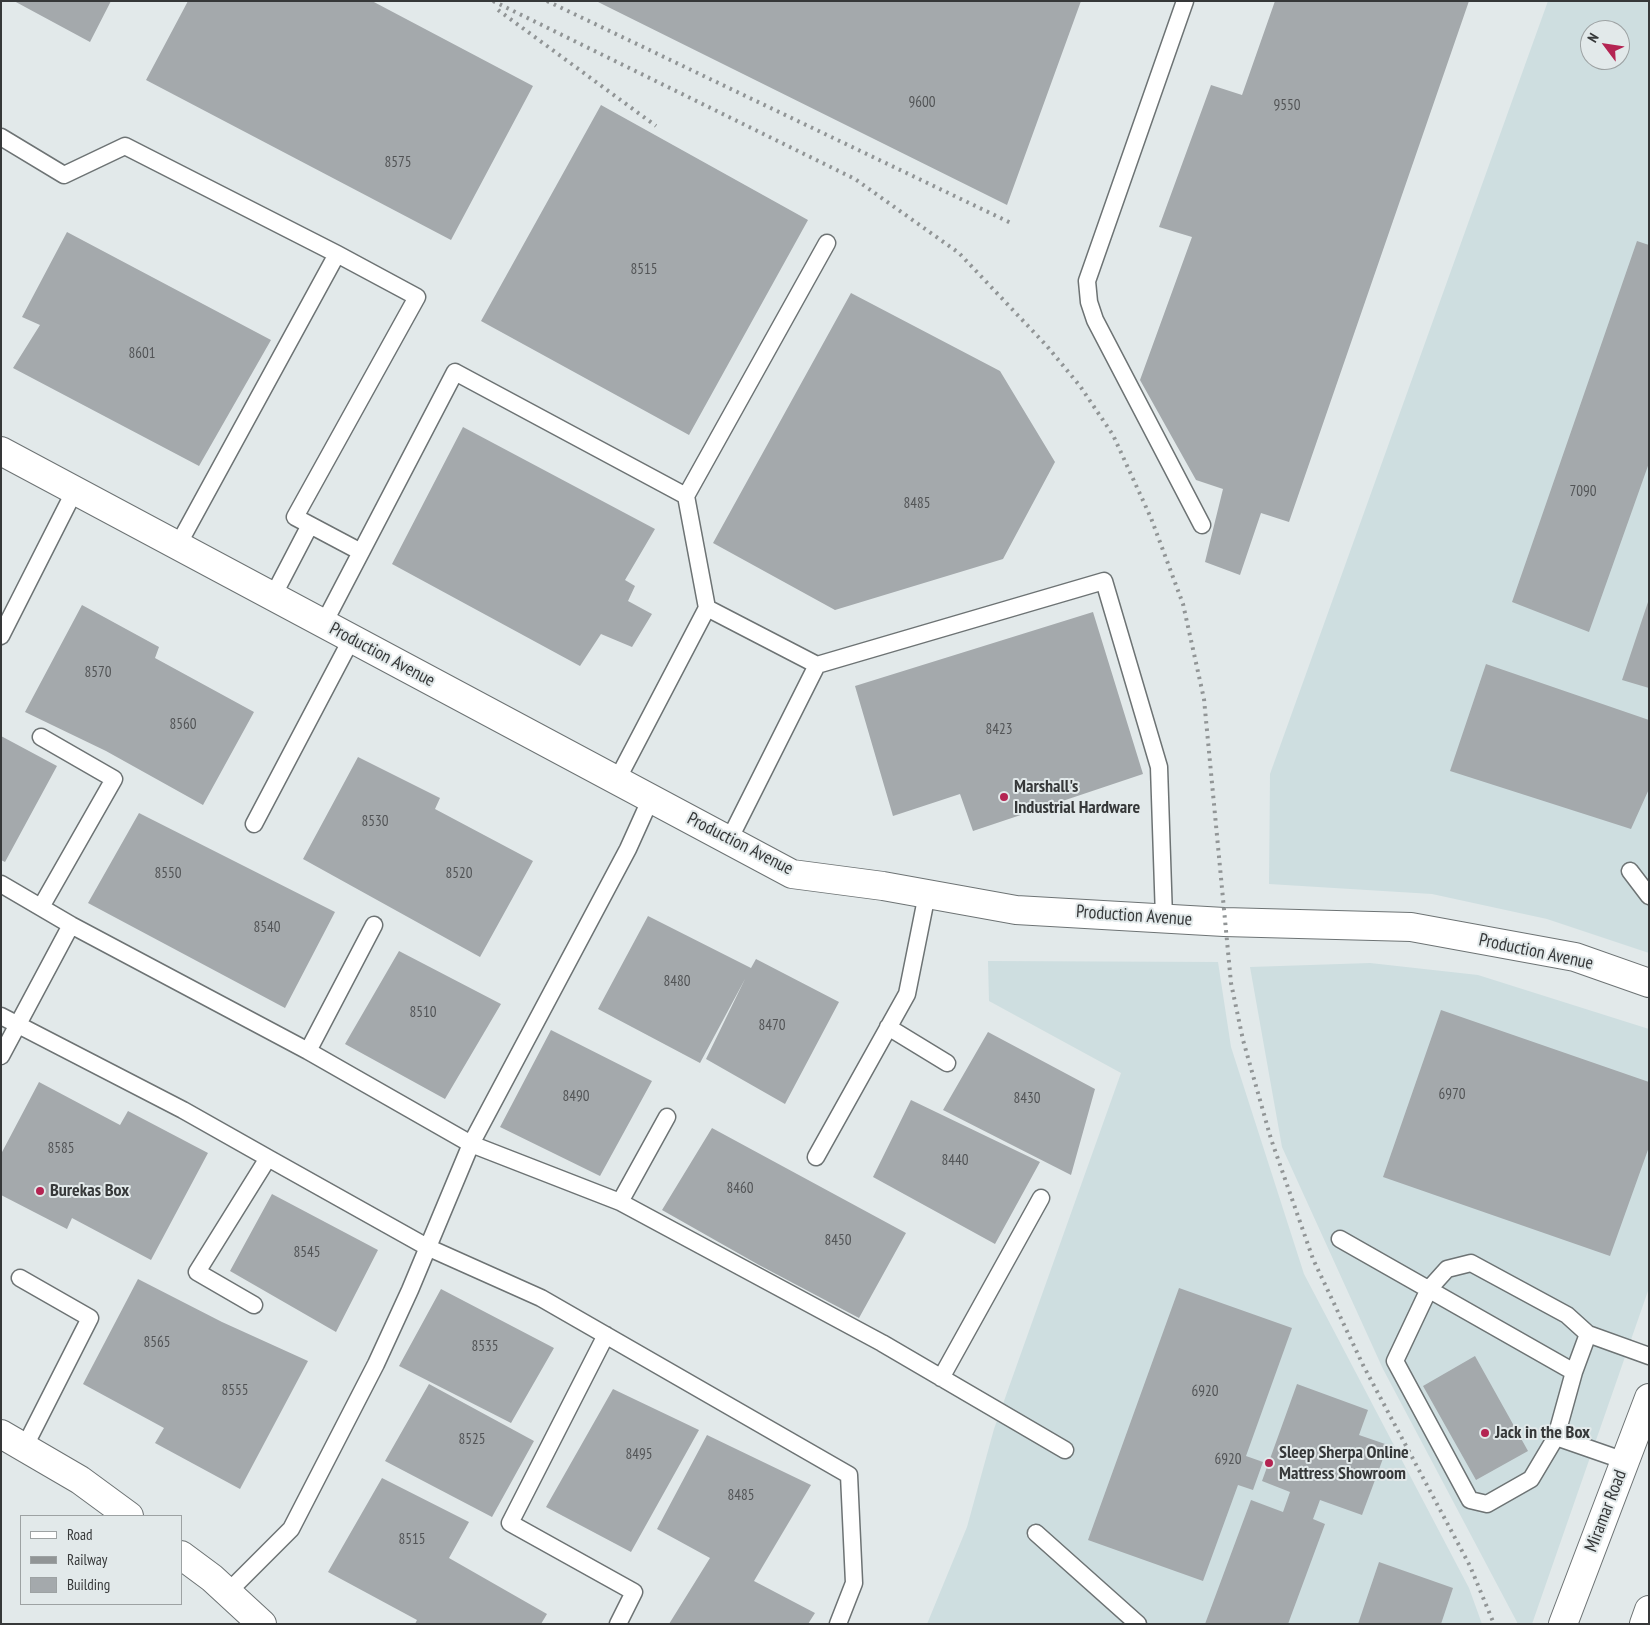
<!DOCTYPE html>
<style>
body{margin:0}
#map{position:relative;width:1650px;height:1625px;overflow:hidden;background:#e2e9ea;font-family:"PT Sans Narrow",sans-serif}
canvas{display:block}
.frame{position:absolute;inset:0;border:2px solid #363839;pointer-events:none}
.legend{position:absolute;left:20px;top:1515px;width:162px;height:90px;box-sizing:border-box;background:#e2e9ea;border:1px solid #9da2a3;margin:0;padding:6px 9px;list-style:none;font-size:15px;color:#363839}
.legend li{display:flex;align-items:center;gap:10px;height:25px}
.legend b{width:25px;border:1px solid #9da2a3}
.north{position:absolute;left:1580px;top:20px;width:50px;height:50px;box-sizing:border-box;background:#e2e9ea;border:1px solid #9da2a3;border-radius:50%;rotate:301deg;font-size:14px;font-weight:700;line-height:20px;text-align:center;color:#363839}
.north::after{content:'';display:block;margin:auto;width:18px;height:22px;background:#b42452;clip-path:polygon(50% 0,100% 100%,50% 72%,0 100%)}
</style>
<div id="map">
<canvas width="1650" height="1625"></canvas>
<div class="frame"></div>
<ul class="legend">
<li><b style="height:6px;background:#fff"></b>Road</li>
<li><b style="height:6px;background:#919596"></b>Railway</li>
<li><b style="height:14px;background:#a4a9ac"></b>Building</li>
</ul>
<div class="north">N</div>
</div>
<script>
const g = document.querySelector('canvas').getContext('2d');
g.lineJoin = 'round';
function paint(path, color) { g.fillStyle = color; g.fill(path, 'evenodd'); }
const poly = rows => new Path2D(rows.map(r => 'M' + r).join(''));
function strokePath(path, color, width, dash) { g.strokeStyle = color; g.lineWidth = width; g.lineCap = dash ? 'butt' : 'round'; g.setLineDash(dash || []); g.stroke(path); }
function drawText(font, color, halo, rows, align = 'center') {
  g.font = font + ' "PT Sans Narrow",sans-serif'; g.lineWidth = 4; g.setLineDash([]); g.textBaseline = 'middle'; g.strokeStyle = halo; g.fillStyle = color; for (const [text, x, y, turn = 0] of rows) {
    g.save(); g.translate(x, y); g.rotate((+turn || 0) * Math.PI / 180); g.textAlign = isNaN(turn) ? turn : align; if (halo) g.strokeText(text, 0, 0); g.fillText(text, 0, 0); g.restore();
  }
}
const built = poly([
 [1548,1,1649,1,1649,953,1547,919,1432,894,1269,884,1270,774],
 [1590,30,1620,30,1620,60,1590,60],
 [988,961,1218,962,1231,1047,1304,1274,1469,1588,1482,1624,927,1624,967,1527,994,1429,1121,1073,989,1001],
 [1370,963,1478,975,1649,1029,1649,1288,1532,1624,1518,1624,1383,1369,1282,1147,1250,967]
]);
const building = poly([
 [14,1,111,1,90,42],
 [188,1,372,1,533,86,451,240,146,80],
 [596,1,1081,1,1007,205],
 [1275,1,1469,1,1289,522,1261,513,1240,575,1205,562,1223,489,1196,480,1140,380,1192,237,1159,227,1211,85,1242,95],
 [601,105,808,220,689,435,481,321],
 [67,232,271,340,199,466,13,368,40,325,22,317],
 [1637,241,1649,245,1649,463,1589,632,1512,602],
 [851,293,1000,371,1055,462,1003,559,835,610,713,543],
 [463,427,655,529,625,580,635,586,628,601,652,614,632,647,601,634,580,666,392,564],
 [1648,602,1649,602,1649,688,1622,680],
 [82,605,159,647,155,658,254,712,203,805,106,751,25,712],
 [1093,612,1143,774,973,831,960,794,893,816,855,686],
 [1486,664,1649,720,1649,789,1631,829,1450,771],
 [1,736,57,766,5,862,1,860],
 [358,757,440,798,435,809,533,861,480,957,303,859],
 [139,813,335,912,285,1008,88,903],
 [648,916,751,968,756,959,839,1002,785,1104,706,1059,745,979,700,1063,598,1009],
 [399,951,501,1004,445,1099,345,1044],
 [1441,1010,1649,1082,1649,1147,1610,1256,1383,1177],
 [551,1030,652,1081,600,1176,500,1127],
 [988,1032,1095,1089,1071,1175,943,1110],
 [39,1082,120,1125,128,1111,208,1153,151,1260,72,1218,67,1229,1,1195,1,1154],
 [911,1100,1040,1162,995,1244,873,1177],
 [712,1128,906,1233,859,1318,759,1265,662,1210],
 [272,1194,378,1250,336,1332,230,1271],
 [138,1279,222,1322,308,1361,240,1489,155,1443,164,1428,83,1384],
 [1179,1288,1292,1328,1246,1456,1263,1462,1253,1490,1238,1485,1203,1581,1088,1540],
 [441,1289,554,1348,511,1423,399,1366],
 [1475,1356,1528,1451,1476,1480,1423,1386],
 [429,1384,534,1441,492,1517,385,1461],
 [1297,1384,1368,1410,1359,1435,1388,1445,1362,1515,1320,1500,1313,1519,1325,1524,1288,1624,1205,1624,1251,1500,1283,1512,1290,1492,1262,1481],
 [613,1389,699,1430,631,1552,546,1507],
 [707,1435,811,1485,754,1581,815,1613,808,1624,669,1624,710,1558,657,1529],
 [382,1478,469,1522,449,1558,547,1614,541,1624,415,1624,417,1620,328,1572],
 [1379,1562,1453,1588,1441,1624,1358,1624]
]);
const lane = poly([
 [1185,1,1087,281,1089,302,1095,320,1202,525],
 [1,137,64,175,125,146,337,254,417,297,295,517,361,552],
 [686,496,827,243],
 [178,545,337,254],
 [273,596,310,525],
 [324,623,455,372,686,496,707,608],
 [1,636,75,490],
 [817,665,1104,581,1159,767,1164,918],
 [617,780,707,608,817,665,729,840],
 [651,798,628,849,471,1144,620,1202,882,1343,1065,1450],
 [254,824,352,638],
 [1630,871,1649,896],
 [1,884,71,925,308,1051,471,1144,410,1290,376,1364,291,1529,228,1592],
 [41,907,114,779,41,737],
 [1,1016,183,1110,268,1158],
 [888,1027,947,1063],
 [308,1051,374,925],
 [1,1056,71,925],
 [816,1157,907,994,927,894],
 [620,1202,667,1117],
 [1340,1239,1574,1372,1556,1437,1625,1461],
 [20,1278,90,1318,24,1448],
 [254,1305,197,1272,268,1158,427,1247,541,1298,849,1475,854,1583,838,1624],
 [606,1335,510,1523,634,1592,618,1624],
 [1574,1372,1588,1334],
 [941,1378,1041,1198],
 [1556,1437,1531,1479,1487,1504,1470,1500,1395,1361,1429,1289,1447,1269,1471,1263,1567,1315,1588,1334,1649,1356],
 [1036,1533,1138,1624]
]);
const secondary = poly([
 [1,451,792,874,883,886,1016,910,1224,922,1411,927,1575,957,1649,983],
 [1,1434,80,1480,129,1516],
 [181,1555,212,1578,262,1624]
]);
const primary = poly([
 [1563,1624,1649,1398],
 [1644,1624,1649,1610]
]);
const rail = poly([
 [493,1,855,179,959,253,1046,345,1080,386,1113,435,1151,518,1183,604,1204,699,1231,983,1243,1040,1271,1139,1313,1259,1363,1365,1470,1566,1494,1624],
 [547,1,1011,223],
 [498,10,656,126]
]);
const markers = [
 [1004,797,5,"#b42452"],
 [40,1191,5,"#b42452"],
 [1485,1433,5,"#b42452"],
 [1269,1463,5,"#b42452"]
];
const numberNames = [
 ["9600",922,103],
 ["9550",1287,106],
 ["8575",398,163],
 ["8515",644,270],
 ["8601",142,354],
 ["7090",1583,492],
 ["8485",917,504],
 ["8570",98,673],
 ["8560",183,725],
 ["8423",999,730],
 ["8530",375,822],
 ["8550",168,874],
 ["8520",459,874],
 ["8540",267,928],
 ["8480",677,982],
 ["8510",423,1013],
 ["8470",772,1026],
 ["6970",1452,1095],
 ["8490",576,1097],
 ["8430",1027,1099],
 ["8585",61,1149],
 ["8440",955,1161],
 ["8460",740,1189],
 ["8450",838,1241],
 ["8545",307,1253],
 ["8565",157,1343],
 ["8535",485,1347],
 ["8555",235,1391],
 ["6920",1205,1392],
 ["8525",472,1440],
 ["8495",639,1455],
 ["6920",1228,1460],
 ["8485",741,1496],
 ["8515",412,1540]
];
const streetNames = [
 ["Production Avenue",382,655,28],
 ["Production Avenue",740,844,27],
 ["Production Avenue",1134,916,4],
 ["Production Avenue",1536,952,12],
 ["Miramar Road",1606,1511,-69]
];
const poiNames = [
 ["Marshall's",1014,787],
 ["Industrial Hardware",1014,808],
 ["Burekas Box",50,1191],
 ["Jack in the Box",1495,1433],
 ["Sleep Sherpa Online",1279,1453],
 ["Mattress Showroom",1279,1474]
];
paint(built, '#cedee0');
paint(building, '#a4a9ac');
strokePath(lane, '#6d7374', 19);
strokePath(secondary, '#6d7374', 30);
strokePath(primary, '#6d7374', 30);
strokePath(lane, '#fff', 16);
strokePath(secondary, '#fff', 28);
strokePath(primary, '#fff', 28);
strokePath(rail, '#919596', 4, [2.5, 5]);
for (const [x, y, r, color] of markers) { const dot = new Path2D(); dot.arc(x, y, r, 0, 2 * Math.PI); g.fillStyle = color; g.fill(dot); strokePath(dot, '#e2e9ea', 2); }
drawText('15px', '#525456', null, numberNames);
drawText('18px', '#363839', '#e2e9ea', streetNames);
drawText('bold 18px', '#363839', '#e2e9ea', poiNames, 'left');
</script>
